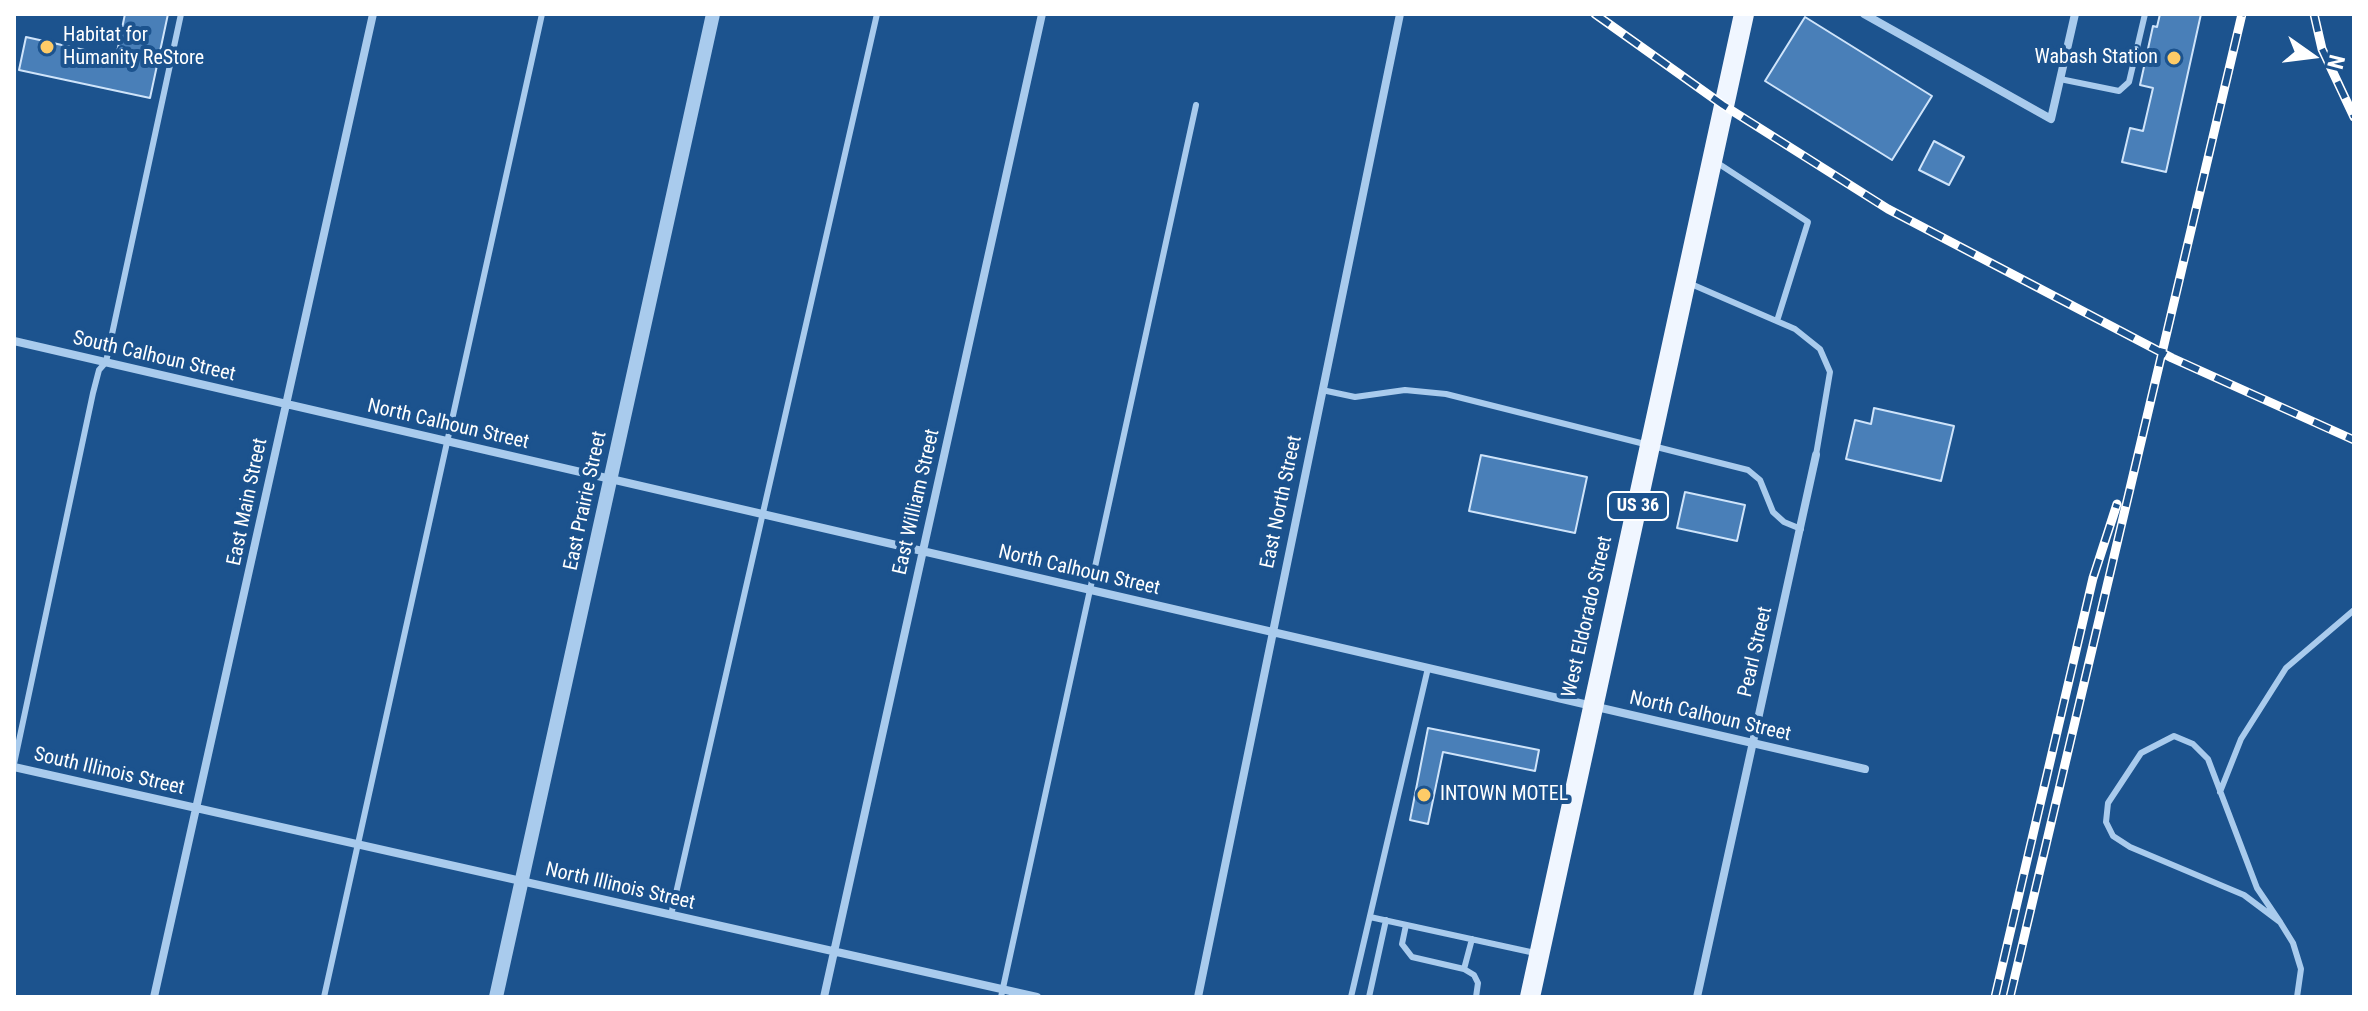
<!DOCTYPE html>
<style>
body{margin:0}
#map{position:relative;width:2368px;height:1011px;overflow:hidden;background:#1c538e;font-family:"Roboto Condensed",sans-serif}
canvas{display:block}
.frame{position:absolute;inset:0;border:16px solid #fff;pointer-events:none}
.north{position:absolute;left:2272px;top:16px;width:80px;height:80px;-webkit-text-stroke:6px #1c538e;paint-order:stroke;rotate:104deg;font-size:22px;font-weight:700;line-height:32px;text-align:center;color:#fff}
.north::after{content:'';display:block;margin:auto;width:28px;height:36px;background:#fff;clip-path:polygon(50% 0,100% 100%,50% 72%,0 100%)}
</style>
<div id="map">
<canvas width="2368" height="1011"></canvas>
<div class="frame"></div>
<div class="north">N</div>
</div>
<script>
const g = document.querySelector('canvas').getContext('2d');
g.lineJoin = 'round';
function paint(path, color) { g.fillStyle = color; g.fill(path, 'evenodd'); }
const poly = rows => new Path2D(rows.map(r => 'M' + r).join(''));
function strokePath(path, color, width, dash) { g.strokeStyle = color; g.lineWidth = width; g.lineCap = dash ? 'butt' : 'round'; g.setLineDash(dash || []); g.stroke(path); }
function drawText(font, color, halo, rows, align = 'center') {
  g.font = font + ' "Roboto Condensed",sans-serif'; g.lineWidth = 8; g.setLineDash([]); g.textBaseline = 'middle'; g.strokeStyle = halo; g.fillStyle = color; for (const [text, x, y, turn = 0] of rows) {
    g.save(); g.translate(x, y); g.rotate((+turn || 0) * Math.PI / 180); g.textAlign = isNaN(turn) ? turn : align; if (halo) g.strokeText(text, 0, 0); g.fillText(text, 0, 0); g.restore();
  }
}
const building = poly([
 [125,14,168,14,150,98,19,70,26,37,116,57,125,14],
 [2160,14,2201,14,2166,172,2122,162,2130,128,2143,131,2153,88,2140,85,2153,26,2157,27,2160,14],
 [1805,17,1932,96,1892,160,1765,81,1805,17],
 [1934,141,1964,157,1949,185,1919,170,1934,141],
 [1874,408,1954,426,1941,481,1846,459,1855,420,1871,424,1874,408],
 [1481,455,1587,477,1575,533,1469,511,1481,455],
 [1685,492,1745,505,1737,541,1677,528,1685,492],
 [1428,728,1539,750,1535,771,1443,752,1428,824,1410,820,1428,728]
]);
const service = poly([
 [2060,79,2119,91,2129,82,2145,14],
 [1716,162,1808,222,1777,321],
 [1691,284,1795,329,1820,349,1830,372,1816,455],
 [1322,390,1355,397,1405,390,1446,394,1748,470,1760,480,1773,512,1784,522,1801,529],
 [14,764,93,393,99,370,106,362,181,14],
 [2220,792,2241,739,2286,668,2354,610],
 [671,915,877,14],
 [1370,917,1535,953],
 [2280,922,2244,895,2130,847,2113,836,2106,822,2108,803,2141,753,2174,736,2193,744,2208,759,2257,888,2280,922,2293,943,2301,969,2297,997],
 [1406,925,1402,944,1412,957,1464,969,1472,939],
 [1464,969,1474,975,1478,983,1476,997],
 [324,997,542,14],
 [1001,997,1196,105],
 [1351,997,1428,668],
 [1369,997,1386,920]
]);
const minor = poly([
 [1864,14,2051,119,2075,14],
 [14,341,1865,769],
 [14,767,1037,997],
 [154,997,373,14],
 [824,997,1042,14],
 [1198,997,1400,14],
 [1697,997,1816,455]
]);
const tertiary = poly([
 [496,997,713,14]
]);
const primary = poly([
 [1530,997,1744,14]
]);
const rail = poly([
 [1595,14,1723,105,1888,209,2172,358,2354,440],
 [2314,14,2322,49,2354,117],
 [1995,997,2093,578,2117,504],
 [2010,997,2242,14]
]);
const markers = [
 [47,47,8,"#fecb67"],
 [2174,58,8,"#fecb67"],
 [1424,795,8,"#fecb67"]
];
const shields = [
 [1638,506,60]
];
const shieldNames = [
 ["US 36",1638,506]
];
const poiNames = [
 ["Habitat for",63,36],
 ["Humanity ReStore",63,59],
 ["Wabash Station",2158,58,"right"],
 ["INTOWN MOTEL",1440,795]
];
const streetNames = [
 ["South Calhoun Street",154,357,13],
 ["North Calhoun Street",448,425,13],
 ["East Prairie Street",586,501,-78],
 ["East Main Street",248,502,-78],
 ["East William Street",917,502,-77],
 ["East North Street",1282,502,-78],
 ["North Calhoun Street",1079,571,13],
 ["West Eldorado Street",1588,617,-77],
 ["Pearl Street",1756,652,-77],
 ["North Calhoun Street",1710,717,13],
 ["South Illinois Street",109,772,13],
 ["North Illinois Street",620,887,13]
];
paint(building, '#497fb8');
strokePath(building, '#cfe4fa', 2);
strokePath(service, '#a9cbed', 6);
strokePath(minor, '#a9cbed', 8);
strokePath(tertiary, '#a9cbed', 14);
strokePath(primary, '#f0f6ff', 20);
strokePath(rail, '#fff', 9);
strokePath(rail, '#1c538e', 6, [18]);
for (const [x, y, r, color] of markers) { const dot = new Path2D(); dot.arc(x, y, r, 0, 2 * Math.PI); g.fillStyle = color; g.fill(dot); strokePath(dot, '#1c538e', 3); }
for (const [x, y, w] of shields) { const box = new Path2D(); box.roundRect(x - w / 2, y - 14, w, 28, 6); g.fillStyle = '#1c538e'; g.fill(box); strokePath(box, '#fff', 2); }
drawText('bold 18px', '#fff', null, shieldNames);
drawText('20px', '#fff', '#1c538e', poiNames, 'left');
drawText('20px', '#fff', '#1c538e', streetNames);
</script>
